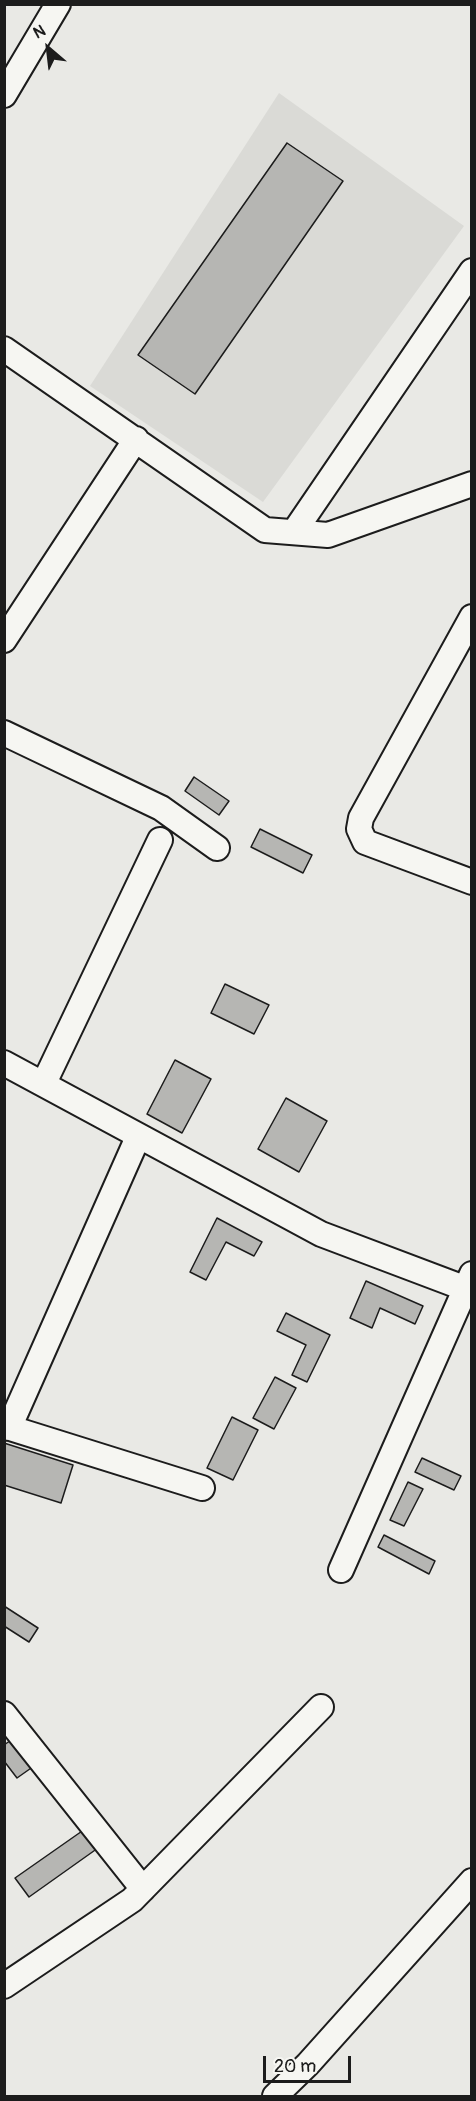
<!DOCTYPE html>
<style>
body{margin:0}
#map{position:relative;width:476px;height:2101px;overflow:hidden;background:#e9e9e5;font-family:Pangolin,sans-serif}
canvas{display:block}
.frame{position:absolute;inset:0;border:6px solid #1c1c1c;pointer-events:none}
.north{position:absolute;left:18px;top:18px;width:60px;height:60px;-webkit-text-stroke:4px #f6f6f2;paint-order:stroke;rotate:332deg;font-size:16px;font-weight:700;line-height:24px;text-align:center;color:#1c1c1c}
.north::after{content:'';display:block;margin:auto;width:21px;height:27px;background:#1c1c1c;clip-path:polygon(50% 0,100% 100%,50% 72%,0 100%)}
.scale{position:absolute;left:263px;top:2056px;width:88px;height:27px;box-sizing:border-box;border:3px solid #1c1c1c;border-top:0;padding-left:8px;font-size:18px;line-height:21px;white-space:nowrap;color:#1c1c1c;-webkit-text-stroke:4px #f6f6f2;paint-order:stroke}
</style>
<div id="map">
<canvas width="476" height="2101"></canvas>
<div class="frame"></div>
<div class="north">N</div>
<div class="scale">20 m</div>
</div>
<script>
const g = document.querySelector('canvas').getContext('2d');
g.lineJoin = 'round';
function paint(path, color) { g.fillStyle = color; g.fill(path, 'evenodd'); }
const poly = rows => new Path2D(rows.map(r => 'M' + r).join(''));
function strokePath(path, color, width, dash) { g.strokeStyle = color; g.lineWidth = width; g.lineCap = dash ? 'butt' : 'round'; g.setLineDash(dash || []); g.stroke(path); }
const built = poly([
 [279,93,464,226,263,502,90,386]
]);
const building = poly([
 [287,143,343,181,195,394,138,355,287,143],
 [194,777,229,801,219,815,185,791,194,777],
 [260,829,312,855,303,873,251,847,260,829],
 [225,984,269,1005,254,1034,211,1013,225,984],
 [175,1060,211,1079,182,1133,147,1114,175,1060],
 [286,1098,327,1121,299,1172,258,1149,286,1098],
 [217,1218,262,1242,254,1256,226,1242,206,1280,190,1272,217,1218],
 [366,1281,423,1306,415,1324,380,1308,372,1328,350,1318,366,1281],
 [286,1313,330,1335,307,1382,292,1375,306,1345,277,1331,286,1313],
 [275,1377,296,1388,274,1429,253,1418,275,1377],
 [232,1417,258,1430,233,1480,207,1468,232,1417],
 [4,1443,73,1465,61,1503,4,1485,4,1443],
 [422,1458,461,1476,454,1490,415,1472,422,1458],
 [408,1482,423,1489,404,1526,390,1520,408,1482],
 [384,1535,435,1561,429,1574,378,1547,384,1535],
 [4,1606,38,1628,29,1642,4,1626,4,1606],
 [14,1738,34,1766,17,1778,4,1761,4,1745,14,1738],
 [85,1829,98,1848,29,1897,15,1878,85,1829]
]);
const minor = poly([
 [4,95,58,4],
 [4,349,265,530,328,535,472,484],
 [294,532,472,271],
 [472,617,361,818,359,829,365,842,472,882],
 [4,640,136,439],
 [4,733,161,808,217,848],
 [4,1063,321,1234,472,1291],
 [44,1083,160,840],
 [4,1426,202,1488],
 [9,1428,138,1137],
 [341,1570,472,1274],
 [4,1714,143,1889],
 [4,1986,132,1900,321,1707],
 [275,2096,308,2064,472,1881]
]);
paint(built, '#dadad6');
paint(building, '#b6b6b3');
strokePath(building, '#1c1c1c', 1.5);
strokePath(minor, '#1c1c1c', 28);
strokePath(minor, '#f6f6f2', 24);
</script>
